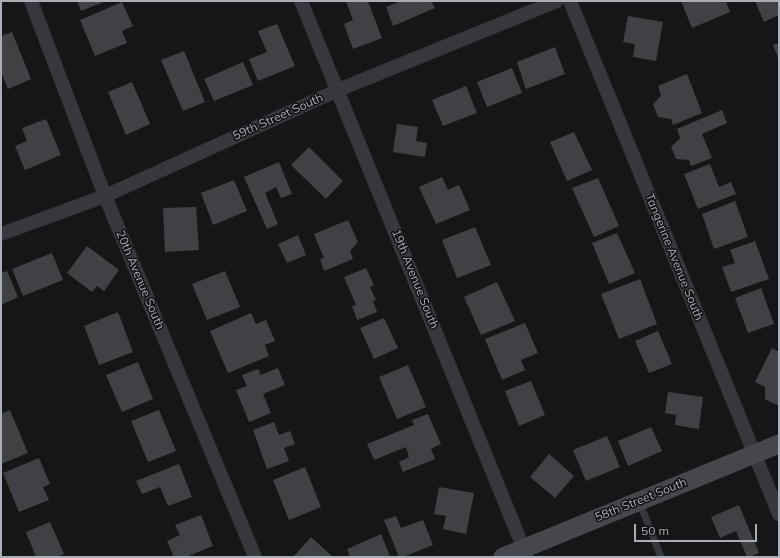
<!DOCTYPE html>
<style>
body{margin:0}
#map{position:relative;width:780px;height:558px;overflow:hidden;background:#161618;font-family:Mulish,sans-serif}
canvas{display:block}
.frame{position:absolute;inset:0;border:2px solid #a8adb8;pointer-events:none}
.scale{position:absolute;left:634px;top:524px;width:123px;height:18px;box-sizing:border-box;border:2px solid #a8adb8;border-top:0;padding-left:5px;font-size:12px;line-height:14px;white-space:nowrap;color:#a8adb8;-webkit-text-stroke:3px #111113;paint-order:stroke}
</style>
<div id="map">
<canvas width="780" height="558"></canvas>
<div class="frame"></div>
<div class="scale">50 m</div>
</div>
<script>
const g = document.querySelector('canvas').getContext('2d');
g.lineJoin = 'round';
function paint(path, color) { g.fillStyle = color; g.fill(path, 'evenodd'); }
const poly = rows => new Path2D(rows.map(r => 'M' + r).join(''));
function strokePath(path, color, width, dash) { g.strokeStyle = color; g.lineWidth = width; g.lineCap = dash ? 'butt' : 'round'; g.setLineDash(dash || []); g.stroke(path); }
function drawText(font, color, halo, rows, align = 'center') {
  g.font = font + ' Mulish,sans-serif'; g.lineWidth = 3; g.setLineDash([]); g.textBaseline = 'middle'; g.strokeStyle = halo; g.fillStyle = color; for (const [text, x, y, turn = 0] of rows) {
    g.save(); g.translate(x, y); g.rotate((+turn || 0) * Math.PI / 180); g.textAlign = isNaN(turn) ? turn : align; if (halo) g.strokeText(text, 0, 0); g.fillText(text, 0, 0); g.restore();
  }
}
const building = poly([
 [77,1,106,1,81,11],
 [346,1,368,1,382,38,353,49,344,24,353,20],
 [401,1,431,1,435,8,393,26,386,7],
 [681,1,726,1,730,12,692,28],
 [755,1,779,1,779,15,764,22],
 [122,2,133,26,122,31,127,43,95,56,80,20],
 [628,16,663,22,656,61,633,57,635,44,623,42],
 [277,24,295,66,258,81,249,59,267,52,258,31],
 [12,32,31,79,8,89,1,72,1,36],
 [779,43,779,60,773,45],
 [555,47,565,74,526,89,517,62],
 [184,51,205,102,183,111,161,60],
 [243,62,253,85,214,101,204,79],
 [512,68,522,93,487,107,477,82],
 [687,74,702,113,673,125,671,119,658,117,653,104,661,96,658,86],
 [132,82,150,124,126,135,108,92],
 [466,86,477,113,443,126,432,100],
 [722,110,727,123,702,134,712,158,691,166,689,160,676,159,671,147,680,138,677,129],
 [46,119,61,155,25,170,15,146,27,141,22,128],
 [397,124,418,127,416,141,427,143,425,157,393,152],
 [574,132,592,170,567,181,550,142],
 [309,147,343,181,326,199,291,165],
 [279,162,292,194,281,198,276,187,265,193,278,224,267,229,244,177],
 [710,164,719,187,731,182,736,194,698,209,684,174],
 [442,177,448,190,459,185,470,210,436,224,419,187],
 [598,178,619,226,594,237,572,188],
 [234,180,247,211,213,225,201,193],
 [735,201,748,237,714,249,702,214],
 [196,207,199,250,165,252,163,208],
 [348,220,358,242,350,251,353,259,324,271,320,259,324,258,314,234],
 [475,227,491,265,457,278,442,240],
 [617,233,635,273,609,284,592,243],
 [298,235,306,255,287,263,278,244],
 [755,241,769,279,731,292,722,267,735,263,730,250],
 [87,246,119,270,104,291,97,286,92,292,67,273],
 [52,253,63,280,23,296,12,269],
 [366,268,374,285,370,287,376,300,373,301,377,312,357,320,352,306,356,305,344,277],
 [7,271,18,297,1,305,1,273],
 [225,271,240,307,207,320,192,284],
 [640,279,657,324,619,339,601,294],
 [497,282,515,321,481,335,464,297],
 [761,288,774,324,748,333,735,298],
 [118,312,133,352,99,365,84,326],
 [251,313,256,324,266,320,275,341,265,345,269,356,228,373,210,331],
 [384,318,398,348,374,359,360,328],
 [525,323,538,353,521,360,525,370,502,380,485,339],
 [658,331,672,364,649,373,635,341],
 [772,348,779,352,779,406,765,399,765,387,755,382],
 [138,362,153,399,122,412,106,375],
 [408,365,426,407,397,419,379,377],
 [278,368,285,385,263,394,271,413,249,422,236,390,247,386,242,375,258,369,261,375],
 [531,381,545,415,519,426,505,391],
 [668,392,703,397,699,429,675,425,676,415,665,413],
 [10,410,28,453,1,464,1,414],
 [159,410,176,451,148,462,131,421],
 [428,414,441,444,431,449,435,459,403,472,399,462,409,457,406,447,374,460,367,444,414,425,412,420],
 [274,422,279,435,290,431,295,444,284,448,289,461,267,469,253,430],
 [651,427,662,451,628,466,618,441],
 [607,436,620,467,586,481,573,450],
 [549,454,574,476,555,498,530,477],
 [39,458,50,484,43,487,49,500,19,512,3,473],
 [179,464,192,497,168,506,160,487,142,494,136,481],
 [305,467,321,507,289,520,273,480],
 [439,487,474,493,466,534,443,529,446,516,434,514],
 [739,505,759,553,749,557,747,557,736,531,720,538,711,517],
 [201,515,213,546,186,557,174,557,167,541,180,535,175,525],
 [396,516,401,528,423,520,433,545,403,557,399,557,384,520],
 [50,522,64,554,57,557,36,557,26,532],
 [381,534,390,556,387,557,350,557,347,549],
 [311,537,333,557,293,557]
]);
const lane = poly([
 [639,501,661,557]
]);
const street = poly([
 [31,1,105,196,255,557],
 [301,1,527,557],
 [570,1,779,514],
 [1,234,105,196,338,90,557,1]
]);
const secondary = poly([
 [503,557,779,444]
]);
const streetNames = [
 ["59th Street South",278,117,-24],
 ["Tangerine Avenue South",674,257,68],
 ["19th Avenue South",415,279,68],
 ["20th Avenue South",140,280,67],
 ["58th Street South",641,500,-22]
];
paint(building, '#404145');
strokePath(lane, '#37383d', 7);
strokePath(street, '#37383d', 14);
strokePath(secondary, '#45474d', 19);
drawText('12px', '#a8adb8', '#111113', streetNames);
</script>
